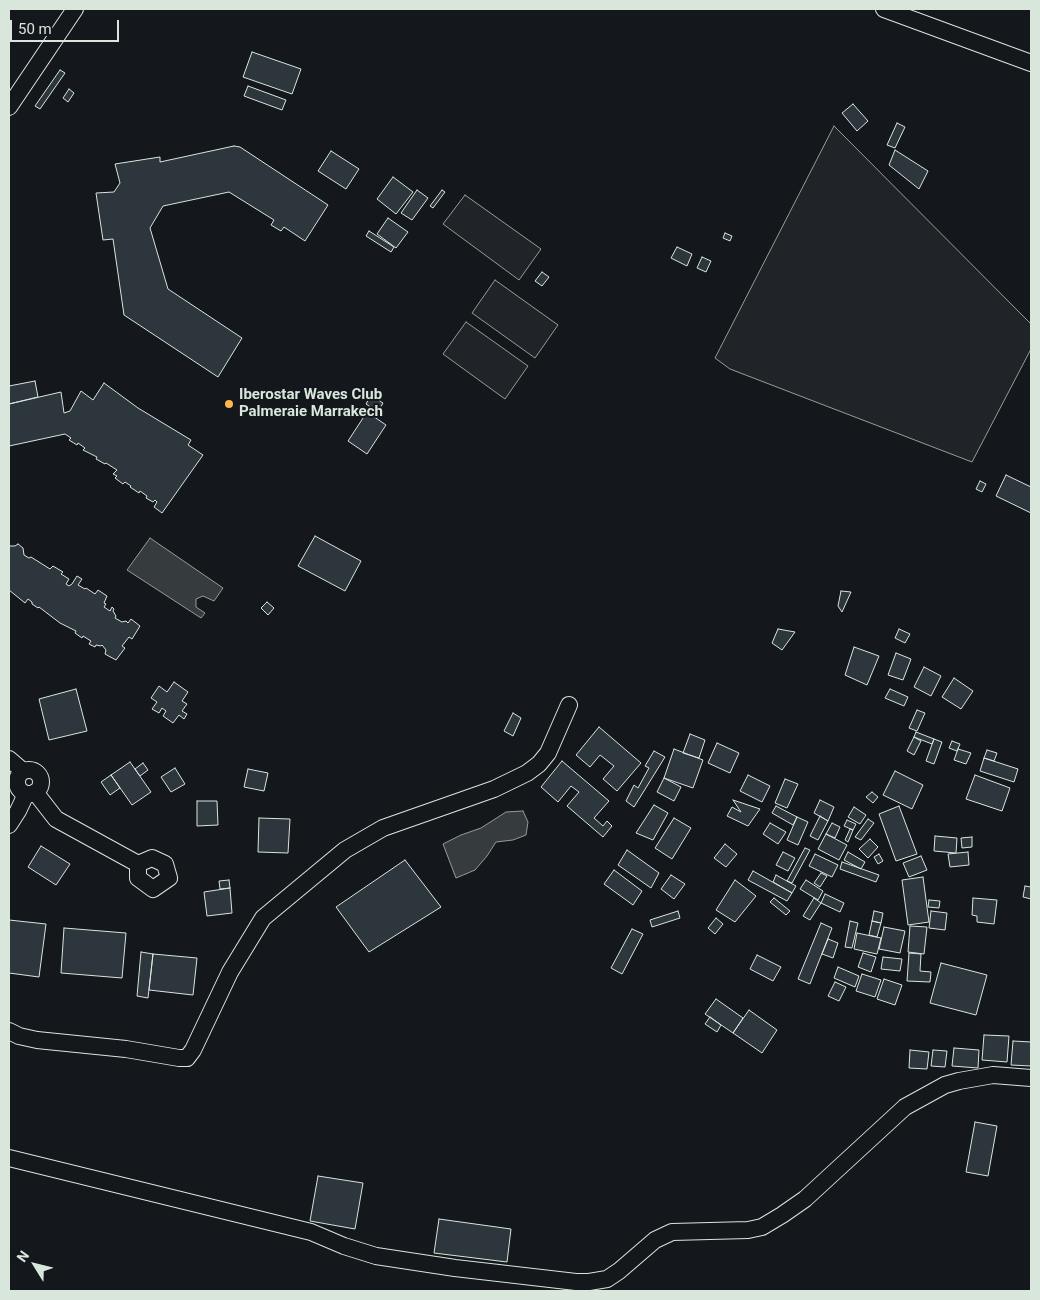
<!DOCTYPE html>
<style>
body{margin:0}
#map{position:relative;width:1040px;height:1300px;overflow:hidden;background:#14181c;font-family:Roboto,sans-serif}
canvas{display:block}
.frame{position:absolute;inset:0;border:10px solid #d8e6dc;pointer-events:none}
.north{position:absolute;left:10px;top:1240px;width:50px;height:50px;-webkit-text-stroke:4px #14181c;paint-order:stroke;rotate:306deg;font-size:14px;font-weight:700;line-height:20px;text-align:center;color:#d8e6dc}
.north::after{content:'';display:block;margin:auto;width:18px;height:22px;background:#d8e6dc;clip-path:polygon(50% 0,100% 100%,50% 72%,0 100%)}
.scale{position:absolute;left:10px;top:20px;width:109px;height:22px;box-sizing:border-box;border:2px solid #d8e6dc;border-top:0;padding-left:6px;font-size:15px;line-height:18px;white-space:nowrap;color:#d8e6dc;-webkit-text-stroke:4px #14181c;paint-order:stroke}
</style>
<div id="map">
<canvas width="1040" height="1300"></canvas>
<div class="frame"></div>
<div class="north">N</div>
<div class="scale">50 m</div>
</div>
<script>
const g = document.querySelector('canvas').getContext('2d');
g.lineJoin = 'round';
function paint(path, color) { g.fillStyle = color; g.fill(path, 'evenodd'); }
const poly = rows => new Path2D(rows.map(r => 'M' + r).join(''));
function strokePath(path, color, width, dash) { g.strokeStyle = color; g.lineWidth = width; g.lineCap = dash ? 'butt' : 'round'; g.setLineDash(dash || []); g.stroke(path); }
function drawText(font, color, halo, rows, align = 'center') {
  g.font = font + ' Roboto,sans-serif'; g.lineWidth = 4; g.setLineDash([]); g.textBaseline = 'middle'; g.strokeStyle = halo; g.fillStyle = color; for (const [text, x, y, turn = 0] of rows) {
    g.save(); g.translate(x, y); g.rotate((+turn || 0) * Math.PI / 180); g.textAlign = isNaN(turn) ? turn : align; if (halo) g.strokeText(text, 0, 0); g.fillText(text, 0, 0); g.restore();
  }
}
const green = poly([
 [834,126,1031,324,1031,349,972,462,730,369,715,358,834,126],
 [465,195,541,249,519,280,443,224,465,195],
 [495,280,558,325,535,358,472,313,495,280],
 [466,322,528,366,505,399,443,354,466,322]
]);
const water = poly([
 [150,538,223,588,214,601,203,596,196,599,196,607,205,613,201,618,127,570,150,538],
 [523,811,528,822,526,835,513,840,496,842,487,856,475,870,456,878,443,844,461,835,481,828,506,812,523,811]
]);
const building = poly([
 [252,52,301,69,292,94,243,77,252,52],
 [60,70,65,73,40,109,35,106,60,70],
 [248,86,286,100,282,110,244,96,248,86],
 [69,89,74,93,68,102,63,98,69,89],
 [853,104,868,121,857,131,842,113,853,104],
 [897,123,905,127,895,148,887,145,897,123],
 [234,146,240,147,328,205,305,241,284,227,281,231,271,225,274,220,229,192,163,206,150,228,168,289,242,338,218,377,124,315,113,239,103,240,96,193,114,192,120,183,115,164,160,157,160,162,234,146],
 [895,150,928,171,919,189,889,165,895,150],
 [331,151,359,169,346,189,318,171,331,151],
 [393,177,413,192,396,214,377,199,393,177],
 [417,190,428,198,412,220,401,213,417,190],
 [442,190,445,192,433,208,430,206,442,190],
 [388,218,408,232,396,248,377,234,388,218],
 [369,231,394,247,391,252,366,236,369,231],
 [725,233,732,236,730,241,723,238,725,233],
 [677,247,692,254,687,266,671,258,677,247],
 [702,257,711,261,706,272,697,268,702,257],
 [542,272,549,277,542,286,535,281,542,272],
 [35,381,38,397,9,404,9,386,35,381],
 [104,383,138,408,191,440,188,445,203,455,162,513,154,507,157,502,155,500,153,502,146,498,147,496,140,491,139,493,130,487,131,486,125,482,123,484,115,478,117,476,113,474,117,470,106,463,105,464,96,459,97,457,83,450,85,448,78,443,77,445,69,440,71,438,65,434,9,446,9,404,61,392,64,413,70,411,81,391,93,400,104,383],
 [371,395,383,403,378,412,366,404,371,395],
 [367,412,386,425,367,454,348,441,367,412],
 [1006,475,1031,487,1031,513,996,496,1006,475],
 [980,481,986,484,982,492,976,489,980,481],
 [315,536,361,561,345,591,298,566,315,536],
 [18,544,23,548,24,555,29,558,31,557,50,569,53,566,63,572,61,574,69,579,66,584,69,586,72,584,77,576,82,579,78,585,85,589,86,588,95,594,98,590,107,596,104,603,106,604,104,607,110,611,112,607,114,609,113,611,116,616,115,618,122,622,126,621,128,623,131,619,140,626,132,639,129,637,122,646,125,648,116,660,105,654,106,650,102,645,101,646,96,645,95,647,89,644,91,641,83,636,82,638,75,633,76,631,60,623,39,607,38,608,32,604,32,602,28,599,25,603,9,590,9,546,15,546,18,544],
 [841,591,851,592,842,612,838,606,841,591],
 [267,602,274,608,268,615,261,608,267,602],
 [778,629,795,632,782,650,772,643,778,629],
 [899,629,910,634,905,643,895,638,899,629],
 [854,647,879,656,867,685,845,675,854,647],
 [896,653,911,659,903,680,888,675,896,653],
 [924,667,941,676,931,696,914,687,924,667],
 [954,678,973,691,961,709,942,697,954,678],
 [174,682,188,692,182,701,187,704,182,711,187,714,184,719,179,715,173,723,163,716,166,711,162,708,159,713,152,709,157,702,151,698,159,686,167,692,174,682],
 [76,689,87,731,49,740,39,699,76,689],
 [890,689,908,697,904,706,885,698,890,689],
 [917,710,925,713,917,731,909,728,917,710],
 [513,713,521,718,513,736,504,731,513,713],
 [599,727,641,763,617,791,603,779,614,766,600,755,590,767,576,755,599,727],
 [916,732,934,739,932,744,914,737,916,732],
 [690,734,705,740,699,758,683,753,690,734],
 [914,737,921,741,914,755,907,751,914,737],
 [934,739,942,742,934,764,926,761,934,739],
 [952,741,960,744,957,751,949,748,952,741],
 [717,743,739,753,730,773,708,763,717,743],
 [674,749,703,760,693,788,664,778,674,749],
 [958,749,971,753,966,764,954,760,958,749],
 [987,750,997,753,994,761,984,758,987,750],
 [654,751,665,757,634,807,626,801,634,785,638,788,649,768,645,766,654,751],
 [984,758,1018,769,1014,782,980,771,984,758],
 [562,761,609,801,594,818,603,826,607,821,612,826,603,837,567,806,579,792,571,786,558,802,541,787,562,761],
 [130,762,151,792,132,805,111,775,130,762],
 [143,763,148,770,140,776,135,769,143,763],
 [175,768,185,784,171,792,161,777,175,768],
 [248,769,268,773,264,791,244,787,248,769],
 [895,771,923,785,912,809,883,795,895,771],
 [111,775,120,788,110,795,101,782,111,775],
 [748,775,770,786,762,802,740,791,748,775],
 [975,775,1010,788,1002,811,966,799,975,775],
 [664,778,681,787,674,801,657,792,664,778],
 [785,779,798,784,787,808,775,803,785,779],
 [872,792,878,797,873,803,866,797,872,792],
 [733,800,760,809,748,826,727,816,732,807,741,812,733,800],
 [820,800,834,807,828,821,814,813,820,800],
 [197,801,217,801,218,825,197,826,197,801],
 [654,805,668,813,653,840,636,833,654,805],
 [776,806,797,817,793,825,772,813,776,806],
 [899,806,917,854,896,861,879,814,899,806],
 [854,807,866,815,860,824,848,817,854,807],
 [820,816,828,821,818,840,810,836,820,816],
 [797,817,808,822,798,845,787,840,797,817],
 [259,818,290,819,288,853,258,852,259,818],
 [674,818,691,828,672,859,655,848,674,818],
 [868,819,874,823,861,840,855,837,868,819],
 [847,820,856,824,853,830,844,826,847,820],
 [770,823,786,832,778,844,763,834,770,823],
 [832,823,840,827,835,838,826,834,832,823],
 [850,829,853,830,848,842,845,840,850,829],
 [826,834,847,845,839,860,818,849,826,834],
 [935,836,957,838,956,853,934,851,935,836],
 [972,837,972,847,962,848,961,838,972,837],
 [870,839,878,847,868,858,859,849,870,839],
 [725,844,737,854,726,867,714,858,725,844],
 [41,846,70,864,56,885,28,867,41,846],
 [805,848,810,850,792,883,787,881,805,848],
 [627,850,659,873,651,888,618,865,627,850],
 [783,852,795,858,788,871,776,865,783,852],
 [848,852,865,862,861,869,844,860,848,852],
 [968,852,969,865,950,867,948,854,968,852],
 [815,854,838,865,832,877,809,866,815,854],
 [879,854,883,861,878,864,874,857,879,854],
 [921,856,927,870,909,877,903,863,921,856],
 [405,860,441,907,369,952,336,907,405,860],
 [842,862,879,875,876,882,840,869,842,862],
 [614,870,642,891,633,905,604,884,614,870],
 [753,871,792,893,787,901,748,880,753,871],
 [821,873,827,876,820,887,814,883,821,873],
 [671,875,685,884,674,899,661,889,671,875],
 [776,875,796,886,792,893,773,882,776,875],
 [923,877,929,922,908,925,902,880,923,877],
 [229,880,230,888,220,889,219,881,229,880],
 [735,880,756,896,735,922,716,910,735,880],
 [806,880,823,891,818,900,800,889,806,880],
 [1025,886,1031,887,1031,899,1023,897,1025,886],
 [230,888,232,913,207,916,204,892,230,888],
 [825,894,844,903,840,912,821,903,825,894],
 [774,898,790,911,786,915,770,902,774,898],
 [814,898,821,903,810,920,803,916,814,898],
 [973,898,997,900,994,924,977,922,977,916,972,915,973,898],
 [929,900,940,901,939,908,928,907,929,900],
 [678,911,680,918,652,927,650,920,678,911],
 [874,911,883,913,881,923,872,921,874,911],
 [931,911,947,913,945,930,929,928,931,911],
 [716,918,723,924,715,934,708,928,716,918],
 [9,920,46,924,39,977,9,973,9,920],
 [850,921,858,923,852,948,845,947,850,921],
 [872,921,881,923,877,937,869,935,872,921],
 [821,923,832,928,810,984,798,979,821,923],
 [910,926,927,927,924,954,908,952,910,926],
 [884,927,905,931,900,953,879,949,884,927],
 [64,928,126,933,122,978,61,973,64,928],
 [632,929,643,934,622,974,611,968,632,929],
 [857,933,881,938,877,954,854,949,857,933],
 [828,939,838,943,833,958,822,954,828,939],
 [141,952,153,954,148,998,137,996,141,952],
 [863,953,876,957,871,972,858,967,863,953],
 [909,953,921,954,920,971,931,972,930,982,907,981,909,953],
 [153,954,197,958,193,995,149,990,153,954],
 [757,955,781,967,773,981,750,969,757,955],
 [883,957,902,959,900,971,881,969,883,957],
 [941,963,987,975,976,1015,930,1003,941,963],
 [838,967,859,976,855,987,834,978,838,967],
 [862,974,881,980,875,997,856,991,862,974],
 [884,979,902,985,895,1005,877,999,884,979],
 [835,982,846,987,839,1001,828,996,835,982],
 [716,999,743,1018,733,1033,705,1014,716,999],
 [749,1010,777,1030,762,1053,733,1033,749,1010],
 [710,1017,721,1025,717,1032,705,1024,710,1017],
 [984,1035,1009,1036,1007,1062,982,1060,984,1035],
 [1013,1041,1031,1042,1031,1066,1011,1065,1013,1041],
 [954,1048,979,1050,978,1068,952,1066,954,1048],
 [910,1050,929,1052,927,1069,909,1068,910,1050],
 [933,1050,947,1051,945,1067,931,1066,933,1050],
 [975,1122,997,1126,988,1176,966,1172,975,1122],
 [318,1176,363,1183,355,1229,310,1221,318,1176],
 [439,1219,511,1229,507,1262,434,1253,439,1219]
]);
const minor = poly([
 [884,9,1031,63],
 [9,107,75,9],
 [9,759,23,771],
 '17 782a12 12 0 1 1 24 0a12 12 0 1 1-24 0Z',
 [35,792,56,819,138,864,138,878,153,889,169,878,165,864,152,858,138,864],
 [9,825,18,811,26,794],
 [9,1031,19,1036,37,1040,126,1049,179,1058,187,1058,193,1050,230,972,263,918,345,850,383,828,494,789,527,773,539,764,548,753,569,705],
 [9,1158,311,1232,344,1246,376,1256,455,1268,576,1282,589,1282,607,1279,619,1271,655,1240,672,1232,748,1230,762,1227,782,1215,805,1199,905,1107,945,1085,959,1081,993,1075,1031,1078]
]);
const markers = [
 [229,404,5,"#ffb74d"]
];
const poiNames = [
 ["Iberostar Waves Club",239,395],
 ["Palmeraie Marrakech",239,412]
];
paint(green, '#202428');
strokePath(green, '#939e99', 1);
paint(water, '#363b3e');
strokePath(water, '#939e99', 1);
paint(building, '#2c363c');
strokePath(building, '#d8e6dc', 1);
strokePath(minor, '#d8e6dc', 18);
strokePath(minor, '#14181c', 16);
for (const [x, y, r, color] of markers) { const dot = new Path2D(); dot.arc(x, y, r, 0, 2 * Math.PI); g.fillStyle = color; g.fill(dot); strokePath(dot, '#14181c', 2); }
drawText('bold 15px', '#d8e6dc', '#14181c', poiNames, 'left');
</script>
